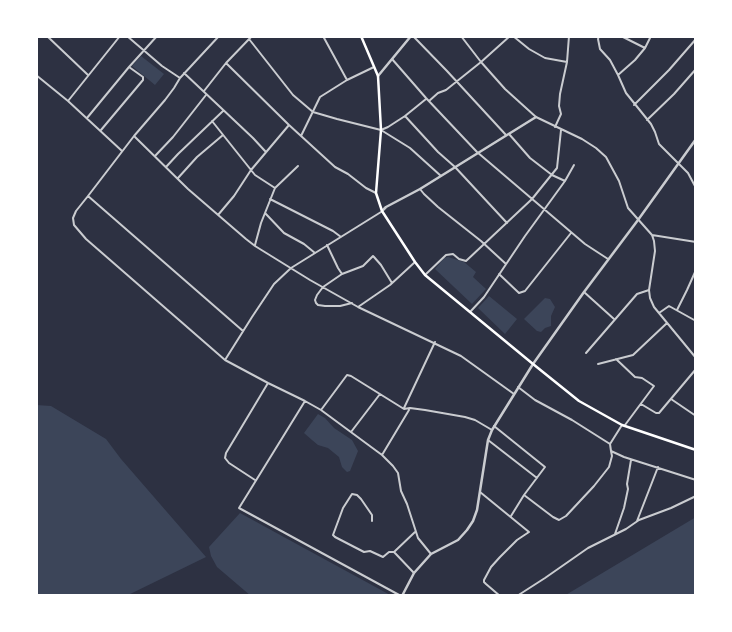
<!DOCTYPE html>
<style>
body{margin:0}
#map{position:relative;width:732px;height:632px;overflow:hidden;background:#2d3142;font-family:"IBM Plex Sans",sans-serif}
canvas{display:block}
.frame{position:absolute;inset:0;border:38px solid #fff;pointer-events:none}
</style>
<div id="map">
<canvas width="732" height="632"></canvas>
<div class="frame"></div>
</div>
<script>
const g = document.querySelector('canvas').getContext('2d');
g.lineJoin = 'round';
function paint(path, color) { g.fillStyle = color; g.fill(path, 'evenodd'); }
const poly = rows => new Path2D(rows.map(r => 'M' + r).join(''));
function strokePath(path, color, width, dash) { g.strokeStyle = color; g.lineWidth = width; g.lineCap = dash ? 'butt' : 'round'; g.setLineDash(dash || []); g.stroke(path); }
const green = poly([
 [141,56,164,74,155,85,132,66],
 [448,257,464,262,476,272,473,277,486,289,472,304,435,269,444,258],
 [489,296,517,319,505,334,478,308],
 [545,298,550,299,555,307,551,316,551,326,545,328,541,332,537,331,524,319],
 [36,405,51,406,106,439,121,459,206,557,126,596,36,596],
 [318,414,325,418,334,428,352,440,358,451,350,471,347,472,342,467,339,457,328,448,318,445,312,440,304,433],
 [240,513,282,536,392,596,251,596,217,567,211,556,209,547],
 [696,517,696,596,564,596]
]);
const minor = poly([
 [47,36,88,75],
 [127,36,162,66,180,78],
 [219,36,180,78,174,88,165,100,134,136,88,196,76,211,73,218,74,225,86,239,225,360,268,383,305,401,321,410,382,455,393,466,398,473,401,491,407,504,418,538,431,554],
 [323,36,347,80],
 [413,36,447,71,506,135],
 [461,36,481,62,505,89,536,117,582,139,596,148,606,157,619,181,628,208,652,235,654,241,655,251,649,290,650,298,654,307,696,358],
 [513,36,529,49,545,58,567,62],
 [599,36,598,39,600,49,610,60,618,75,626,93,651,124,655,132,659,144,688,173,696,188],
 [621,36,645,48],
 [249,39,293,95,313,112,337,119,381,130,410,148,441,176],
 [392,59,426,98,477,152,585,244,608,259],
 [226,63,289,125,335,167,348,174,366,188,376,193],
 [184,73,253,138,265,151],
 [36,75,68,101,122,151],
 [618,75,635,60,645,48,651,36],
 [204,91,226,63,252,36],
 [68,101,120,36],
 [429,101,438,93,446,90,481,62,510,36],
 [634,105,669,70,696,39],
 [405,116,438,152,455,167,507,223],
 [87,118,129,67,157,36],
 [647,120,674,94,696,69],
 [212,121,255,175,275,188],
 [555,127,561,114,559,106,560,94,567,62,569,36],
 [101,130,143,80,143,77,129,67],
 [381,130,388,127,405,116,426,99],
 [509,134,530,158,552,175,565,181],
 [134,136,188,189,246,239,255,246,310,280,358,307,461,356,514,394],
 [301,136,320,97,347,80,374,67],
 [155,156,173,137,206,95],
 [166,167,178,154,223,111],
 [178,178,197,157,223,135],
 [420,189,424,194,438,207,481,241,506,264],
 [88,196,243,331],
 [270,199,333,231,341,237],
 [265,213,284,233,304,244,315,253],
 [218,215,234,196,251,170,289,125],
 [652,235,696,242],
 [255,245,261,223,275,188,298,166],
 [327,245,338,268,342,274],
 [499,274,519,293,525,291,571,233],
 [425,275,446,255,453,254,459,259,466,261,532,199,557,168,561,130],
 [584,292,614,319],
 [352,303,340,306,325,306,318,305,316,303,315,300,317,295,323,287,342,274,363,266,373,256,374,257,381,265,392,283],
 [358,307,390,285,415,262],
 [677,310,687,290,696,270],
 [470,312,484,297,525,236,565,181,574,165],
 [659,313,669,306,696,321],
 [586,353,637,294,649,290],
 [616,359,635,377,642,378,654,386,625,425],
 [225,360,252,317,274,284,291,268,381,212],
 [598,364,633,355,667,323],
 [518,387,535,400,572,420,610,444,611,451,624,457,696,480],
 [671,399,696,416],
 [305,401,239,508,401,596],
 [641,404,656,413,659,413,696,369],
 [404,408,435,342],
 [321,410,347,375,351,376,404,409,410,408,425,410,465,417,475,420,492,430],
 [494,426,545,467,524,495,511,516],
 [351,432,380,394],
 [488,440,537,478],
 [610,444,622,425],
 [382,455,409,410],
 [255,480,229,463,225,458,226,453,268,383],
 [480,492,529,532,517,540,500,557,491,567,484,580,484,582,486,584,500,596],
 [524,495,553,517,559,520,566,516,594,486,609,467,612,456,611,451],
 [372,521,372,515,361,499,357,495,352,494,343,508,333,535,335,537,364,552,370,551,383,557,389,552,394,552],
 [637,521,658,467],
 [615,534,624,508,628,489,627,484,631,460],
 [414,573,394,552,415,532],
 [517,596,545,578,588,548,626,529,639,520,671,508,696,496]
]);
const tertiary = poly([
 [378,76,411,36],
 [382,211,386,207,420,189,536,117],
 [402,596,414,573,431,554,458,540,467,530,473,521,477,510,488,440,492,430,533,364,584,292,638,220,696,139]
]);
const secondary = poly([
 [361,36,378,76,381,130,376,193,382,211,415,262,425,275,533,364,579,401,622,425,696,450]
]);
paint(green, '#3c4559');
strokePath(minor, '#caccd0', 2);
strokePath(tertiary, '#caccd0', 2.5);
strokePath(secondary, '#fff', 2.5);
</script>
